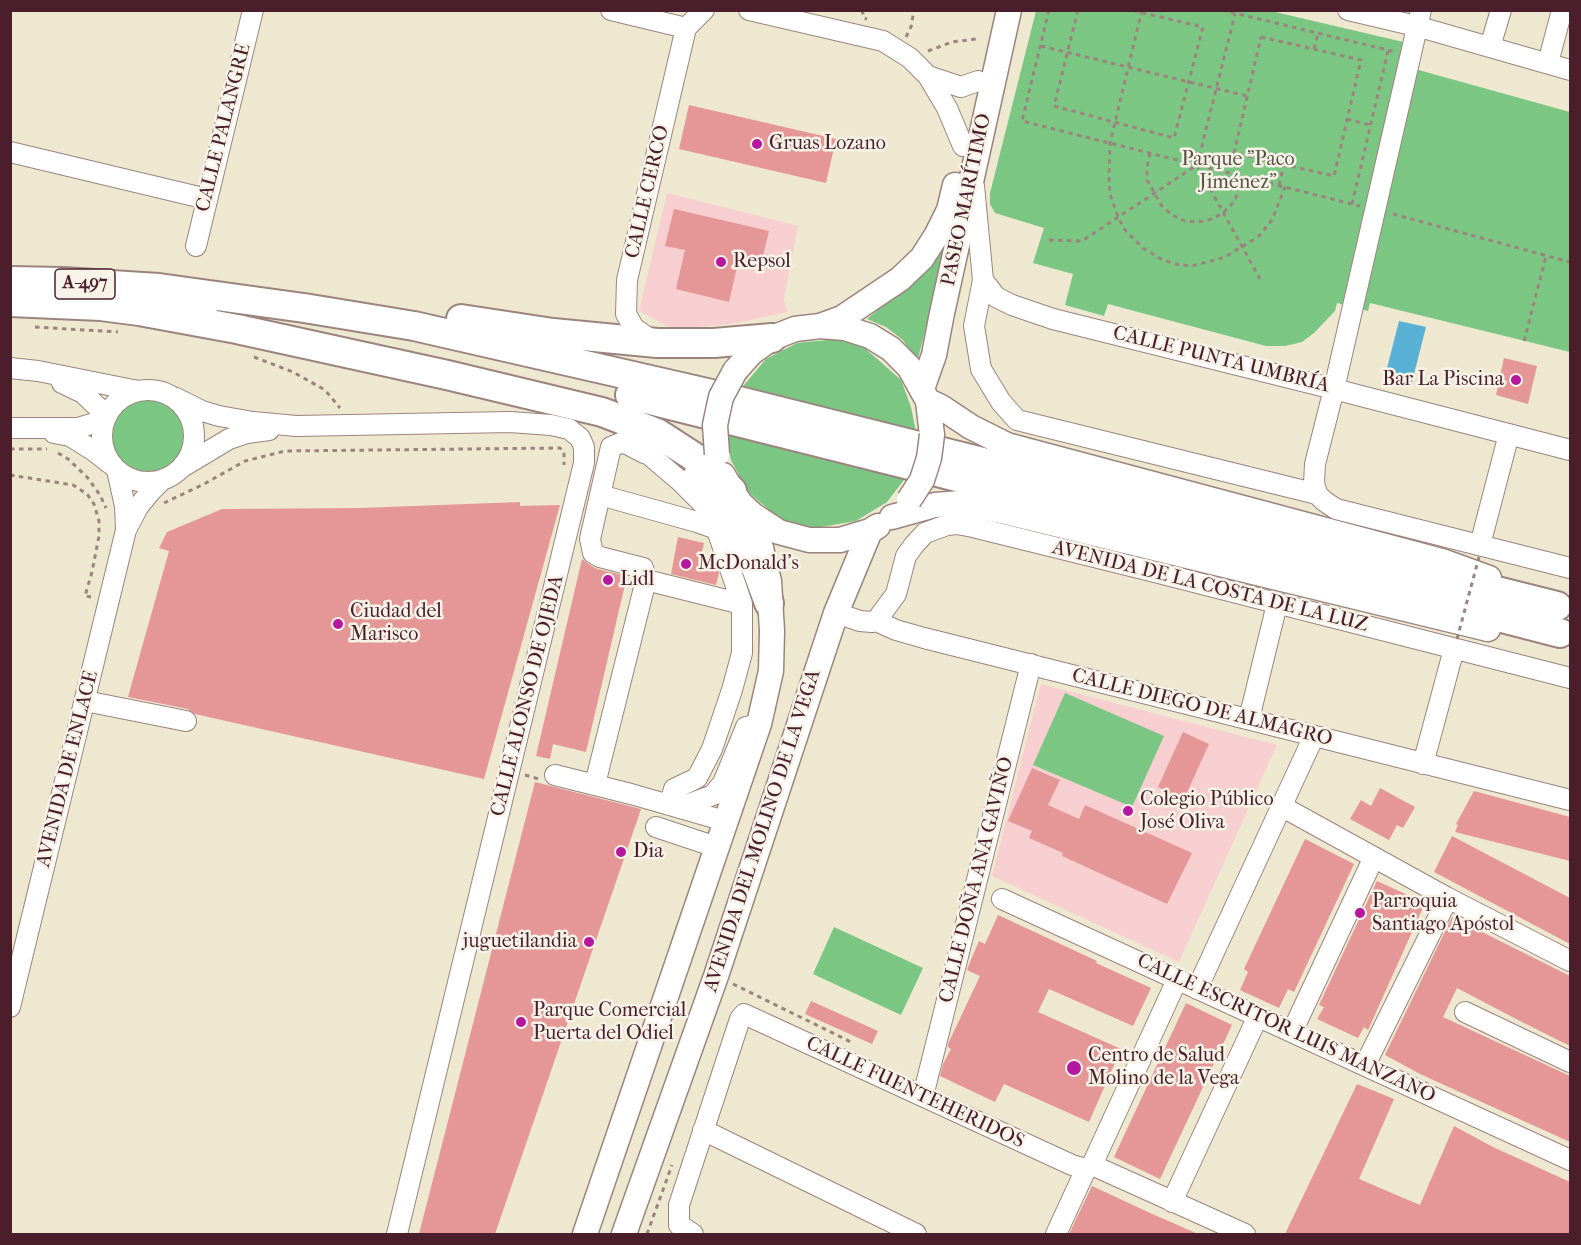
<!DOCTYPE html>
<meta charset="utf-8">
<style>
body{margin:0}
#map{position:relative;width:1581px;height:1245px;overflow:hidden;background:#eee8d0;font-family:"IM FELL French Canon",serif}
canvas{display:block}
.frame{position:absolute;inset:0;border:12px solid #4a1f2b;pointer-events:none}
</style>
<div id="map">
<canvas width="1581" height="1245"></canvas>
<div class="frame"></div>
</div>
<script>
const g = document.querySelector('canvas').getContext('2d');
g.lineJoin = 'round';
function paint(path, color) { g.fillStyle = color; g.fill(path, 'evenodd'); }
const poly = rows => new Path2D(rows.map(r => 'M' + r).join(''));
function strokePath(path, color, width, dash) { g.strokeStyle = color; g.lineWidth = width; g.lineCap = dash ? 'butt' : 'round'; g.setLineDash(dash || []); g.stroke(path); }
function drawText(font, color, halo, rows, align = 'center') {
  g.font = font + ' "IM FELL French Canon",serif'; g.lineWidth = 5; g.setLineDash([]); g.textBaseline = 'middle'; g.strokeStyle = halo; g.fillStyle = color; for (const [text, x, y, turn = 0] of rows) {
    g.save(); g.translate(x, y); g.rotate((+turn || 0) * Math.PI / 180); g.textAlign = isNaN(turn) ? turn : align; if (halo) g.strokeText(text, 0, 0); g.fillText(text, 0, 0); g.restore();
  }
}
const built = poly([
 [667,193,798,226,784,299,787,312,732,324,673,329,639,311],
 [1041,684,1277,745,1179,962,992,876]
]);
const green = poly([
 [1036,11,1271,11,1412,44,1415,69,1570,112,1570,352,1370,303,1368,311,1337,303,1335,311,1314,333,1302,342,1285,346,1266,346,1108,304,1104,316,1065,305,1073,274,1033,263,1044,228,995,213,990,204,990,193],
 [941,249,946,251,917,362,903,340,886,327,867,319,921,274],
 [837,339,858,343,875,357,901,380,911,407,916,432,739,391,766,359,797,343],
 '109 434a39 39 0 1 1 78 0a39 39 0 1 1-78 0Z',
 [725,433,907,476,887,502,856,521,815,528,780,519,747,491,731,460],
 [1065,693,1164,736,1132,807,1033,765],
 [834,927,923,968,901,1015,813,974]
]);
const water = poly([
 [1399,321,1426,327,1412,382,1385,376]
]);
const building = poly([
 [689,105,836,139,826,183,679,149],
 [674,209,769,231,760,268,738,263,729,302,676,289,685,250,665,246],
 [1504,358,1537,366,1528,404,1496,395],
 [520,502,520,506,560,505,484,779,195,714,188,709,128,697,169,551,159,548,167,532,222,509,360,508],
 [678,537,704,543,700,560,715,561,719,573,716,585,671,574],
 [582,559,587,563,597,569,627,576,586,752,553,744,550,759,536,756],
 [1183,732,1209,744,1184,799,1158,787],
 [1032,768,1060,780,1048,805,1079,819,1085,805,1192,853,1167,904,1062,856,1063,853,1029,838,1032,831,1008,821],
 [535,782,641,809,495,1234,419,1234],
 [1380,788,1415,807,1403,828,1397,825,1389,840,1350,819,1361,800,1371,806],
 [1474,791,1570,817,1570,861,1455,832,1458,825,1456,824],
 [1452,836,1570,898,1570,944,1434,872],
 [1305,839,1354,864,1294,992,1288,989,1279,1008,1240,990,1248,972,1244,969],
 [1377,881,1425,903,1368,1030,1364,1027,1358,1038,1317,1019,1324,1007,1319,1005],
 [998,915,1097,961,1096,963,1151,988,1133,1026,1049,989,1038,1012,1121,1049,1089,1122,1004,1084,995,1102,940,1076,943,1064,951,1049,948,1047,948,1044,980,976,967,970,968,967,979,941,985,944],
 [1452,917,1570,976,1570,1046,1518,1020,1457,988,1443,1017,1570,1076,1570,1142,1420,1074,1385,1055],
 [811,1001,878,1031,872,1044,805,1014],
 [1186,1003,1232,1025,1160,1179,1114,1157],
 [1357,1084,1394,1099,1359,1179,1420,1205,1454,1126,1493,1147,1570,1182,1570,1234,1285,1234],
 [1092,1186,1148,1212,1198,1234,1069,1234]
]);
const path = poly([
 [862,10,864,18,867,19],
 [1049,10,1022,121,1360,206],
 [1078,10,1054,106,1174,138,1203,27,1131,10],
 [1142,10,1110,143,1109,178,1110,194,1118,217,1125,230,1143,248,1161,259,1175,264,1191,266,1208,262,1225,257,1258,237,1272,220,1285,187],
 [1222,10,1396,52],
 [906,37,911,27,914,10],
 [1261,37,1361,60,1334,176,1234,153,1261,37],
 [1041,46,1247,96],
 [1314,49,1318,33],
 [928,51,952,42,976,39],
 [1347,119,1370,125],
 [1150,153,1147,168,1147,180,1161,205,1172,215,1185,221,1198,222,1209,220,1223,213,1234,202,1244,177],
 [1197,165,1260,279],
 [1279,185,1284,164],
 [1352,204,1388,51],
 [1393,214,1570,262],
 [1049,240,1082,241,1197,165,1235,14],
 [35,327,118,332],
 [1524,341,1546,256],
 [254,357,293,372,325,390,340,408],
 [10,449,47,449],
 [58,453,68,459,87,477,100,495,106,508],
 [10,475,73,485,87,494,94,504,99,521,99,536,92,572,85,596,91,597],
 [164,503,204,484,245,461,285,451,560,448,564,452,564,465],
 [525,775,539,779],
 [733,984,851,1042],
 [647,1234,672,1165]
]);
const minor = poly([
 [611,10,686,28],
 [749,10,883,41,910,58,928,76,947,108,963,146],
 [1348,10,1416,26,1570,70],
 [686,28,704,10],
 [1490,47,1501,10],
 [1548,63,1562,10],
 [928,76,961,87,978,81],
 [10,152,207,199],
 [974,186,983,280,996,297,1012,305,1053,319,1334,389,1570,450],
 [196,246,253,10],
 [983,280,974,326,981,369,1001,402,1017,420,1317,494,1324,501,1336,509,1570,568],
 [654,342,634,328,626,314,627,280,686,28],
 [10,368,38,371,138,391],
 [62,383,83,393,107,416],
 '102 436a46 46 0 1 1 92 0a46 46 0 1 1-92 0Z',
 [176,398,202,411,219,416,253,422,296,426,510,422,551,425,569,429,580,438,584,447,584,463,397,1234],
 [10,428,78,428,104,420],
 [54,433,70,436,94,451,109,463],
 [184,466,229,439,247,433,269,430],
 [117,470,125,506,126,529],
 [1317,494,1314,483,1315,464,1334,389,1421,10],
 [600,495,697,522,717,529],
 [1480,545,1509,434],
 [646,580,742,604],
 [836,613,860,621,872,622,876,621,896,630,924,638,1570,800],
 [876,621,896,594,906,556,914,545,925,533,947,525,957,524,973,527,1155,572,1570,678],
 [85,701,186,721],
 [1249,719,1277,604],
 [1423,764,1454,649],
 [555,775,631,794,725,821],
 [595,784,646,580,643,568,600,557,593,553,590,539,611,447,623,442,644,453,646,452,679,480,711,512,742,604,742,653,732,690,712,749,697,778,674,789,672,796,673,806,689,804,713,795,723,783,746,727,756,725],
 [1281,806,1446,897,1570,961],
 [656,827,716,847],
 [1002,899,1570,1160],
 [1197,989,1314,736],
 [10,1007,126,530,138,507,151,491,162,480],
 [1465,1012,1570,1062],
 [1292,1032,1374,857],
 [1365,1065,1448,898],
 [923,1096,1031,664],
 [703,1130,916,1234],
 [1092,1165,1245,1234],
 [1172,1202,1258,1016],
 [693,1234,679,1225,679,1205,740,1019,744,1014,1072,1165,1086,1169],
 [1056,1234,1086,1169,1092,1165,1177,980]
]);
const major = poly([
 [820,326,842,318,900,279,922,258,936,236,949,210,955,185],
 [735,371,751,353,772,338,795,329,820,326,845,328,870,336,891,349,909,367,928,401,932,435],
 [922,389,934,355,942,313,1009,10],
 [928,401,941,407,971,427,1007,445,1442,561,1489,578],
 [723,475,732,491,741,504,753,515,779,532,809,540,840,540,870,531,878,526],
 [892,517,935,505,961,503,1006,512,1488,629],
 [585,1234,759,724,771,671,772,631,769,581,753,515],
 [624,1234,716,976,836,613,870,531]
]);
const highway = poly([
 [10,281,63,282,159,288,304,308,414,326,707,393,1557,606],
 [10,302,101,306,139,311,237,329,447,375,602,412,657,433,705,464,732,491],
 [139,311,188,307,203,308],
 [461,319,553,333,657,343,714,343,772,338],
 [630,395,941,473,1560,633],
 [697,477,707,488,730,520,756,568,769,603]
]);
const pathBridge = poly([
 [1457,639,1479,557]
]);
const majorBridge = poly([
 [717,454,715,425,721,397,735,371],
 [909,500,922,480,929,458,932,435]
]);
const markers = [
 [757,144,6,"#b5179e"],
 [721,262,6,"#b5179e"],
 [1516,380,6,"#b5179e"],
 [686,564,6,"#b5179e"],
 [608,580,6,"#b5179e"],
 [338,624,6,"#b5179e"],
 [1128,811,6,"#b5179e"],
 [621,852,6,"#b5179e"],
 [1360,913,6,"#b5179e"],
 [589,942,6,"#b5179e"],
 [521,1022,6,"#b5179e"],
 [1074,1068,8,"#b5179e"]
];
const shields = [
 [85,284,60]
];
const shieldNames = [
 ["A-497",85,284]
];
const streetNames = [
 ["CALLE PALANGRE",224,128,-76],
 ["CALLE CERCO",648,192,-77],
 ["PASEO MARÍTIMO",967,200,-78],
 ["CALLE PUNTA UMBRÍA",1221,360,14],
 ["AVENIDA DE LA COSTA DE LA LUZ",1210,587,14],
 ["CALLE ALONSO DE OJEDA",528,696,-76],
 ["CALLE DIEGO DE ALMAGRO",1202,708,14],
 ["AVENIDA DE ENLACE",68,769,-76],
 ["AVENIDA DEL MOLINO DE LA VEGA",763,831,-72],
 ["CALLE DOÑA ANA GAVIÑO",977,880,-76],
 ["CALLE ESCRITOR LUIS MANZANO",1286,1029,25],
 ["CALLE FUENTEHERIDOS",915,1093,25]
];
const poiNames = [
 ["Gruas Lozano",769,144],
 ["Repsol",733,262],
 ["Bar La Piscina",1504,380,"right"],
 ["McDonald's",698,564],
 ["Lidl",620,580],
 ["Ciudad del",350,612],
 ["Marisco",350,635],
 ["Colegio Público",1140,800],
 ["José Oliva",1140,823],
 ["Dia",633,852],
 ["Parroquia",1372,902],
 ["Santiago Apóstol",1372,925],
 ["juguetilandia",577,942,"right"],
 ["Parque Comercial",533,1011],
 ["Puerta del Odiel",533,1034],
 ["Centro de Salud",1088,1056],
 ["Molino de la Vega",1088,1079]
];
const parkNames = [
 ["Parque \"Paco",1238,160],
 ["Jiménez\"",1238,183]
];
paint(built, '#f7cfd1');
paint(green, '#7cc683');
paint(water, '#58b1d5');
paint(building, '#e49796');
strokePath(minor, '#9c847e', 22);
strokePath(major, '#9c847e', 27);
strokePath(highway, '#9c847e', 32);
strokePath(path, '#9c847e', 3, [4.5, 4.5]);
strokePath(minor, '#fff', 20);
strokePath(major, '#fff', 24);
strokePath(highway, '#fff', 28);
strokePath(majorBridge, '#9c847e', 27, []);
strokePath(pathBridge, '#9c847e', 3, [4.5, 4.5]);
strokePath(majorBridge, '#fff', 24);
for (const [x, y, r, color] of markers) { const dot = new Path2D(); dot.arc(x, y, r, 0, 2 * Math.PI); g.fillStyle = color; g.fill(dot); strokePath(dot, '#f7f3e8', 2); }
for (const [x, y, w] of shields) { const box = new Path2D(); box.roundRect(x - w / 2, y - 15, w, 30, 4.5); g.fillStyle = '#f7f3e8'; g.fill(box); strokePath(box, '#4a1f2b', 1.5); }
drawText('bold 18px', '#4a1f2b', null, shieldNames);
drawText('20px', '#4a1f2b', '#f7f3e8', streetNames);
drawText('20px', '#4a1f2b', '#f7f3e8', poiNames, 'left');
drawText('20px', '#595145', '#f7f3e8', parkNames);
</script>
